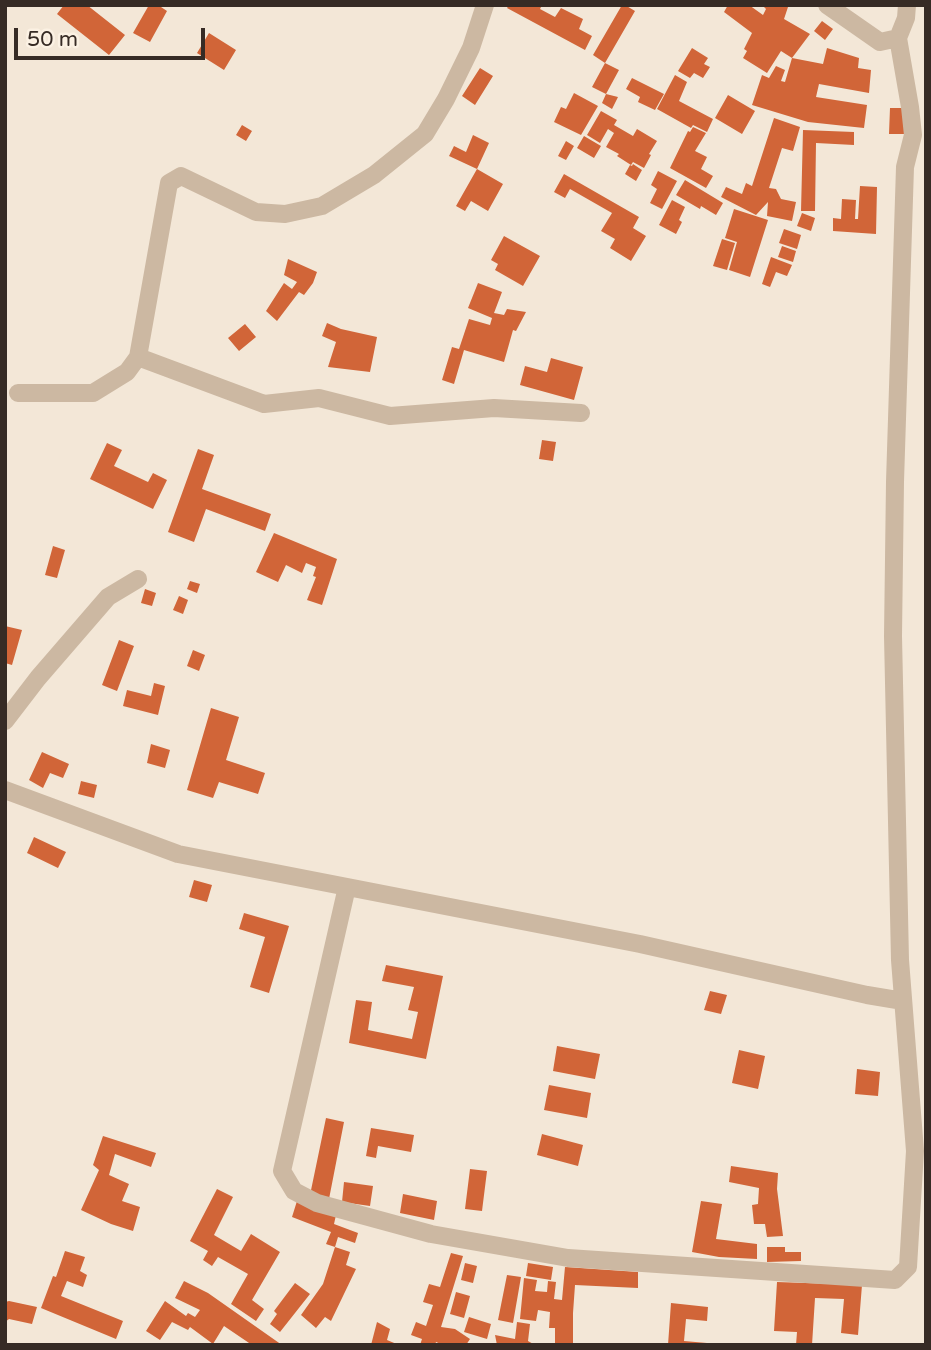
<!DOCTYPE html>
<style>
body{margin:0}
#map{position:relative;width:931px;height:1350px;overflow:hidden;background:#f3e7d7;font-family:"Varela Round",sans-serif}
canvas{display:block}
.frame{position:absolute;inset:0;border:7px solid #362b25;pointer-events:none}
.scale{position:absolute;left:14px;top:28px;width:191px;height:32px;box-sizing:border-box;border:4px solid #362b25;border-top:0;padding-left:9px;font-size:21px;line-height:24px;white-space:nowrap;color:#362b25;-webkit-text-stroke:5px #fbf1e3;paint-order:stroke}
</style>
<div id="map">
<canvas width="931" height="1350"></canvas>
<div class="frame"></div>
<div class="scale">50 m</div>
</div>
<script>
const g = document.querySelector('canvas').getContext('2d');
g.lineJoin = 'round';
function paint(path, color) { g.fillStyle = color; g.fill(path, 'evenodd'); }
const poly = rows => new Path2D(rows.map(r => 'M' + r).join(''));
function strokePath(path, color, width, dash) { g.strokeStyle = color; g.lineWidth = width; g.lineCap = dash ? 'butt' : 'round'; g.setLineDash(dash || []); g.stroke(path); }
const building = poly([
 [64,5,87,5,125,35,109,55,57,14],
 [149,5,158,5,167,11,150,42,133,33],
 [509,5,542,5,540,9,555,17,561,8,583,19,579,29,592,36,585,50,507,8],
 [622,5,625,5,635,11,605,63,593,55],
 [728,5,749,5,763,15,766,9,762,5,784,5,788,7,784,19,810,34,792,58,823,64,827,48,859,58,858,68,871,70,869,93,819,84,816,97,867,105,864,128,808,122,752,105,762,75,769,78,776,66,785,70,781,81,785,82,792,58,781,51,767,73,743,58,747,51,744,49,752,33,724,12],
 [822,21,833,29,825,40,814,31],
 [209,33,236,50,224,70,197,53],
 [692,48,708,58,704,64,710,67,703,78,694,73,690,78,678,71],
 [605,63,619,70,606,94,592,87],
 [480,68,493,76,475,105,462,96],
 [675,75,687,82,679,101,713,119,707,132,693,125,691,128,657,109],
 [632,78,664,94,655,110,638,102,640,97,626,89],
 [574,93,598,106,581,135,554,122,561,107,566,109],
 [606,94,618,97,612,109,602,103],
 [728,95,755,111,742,134,715,118],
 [890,108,905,108,904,134,889,134],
 [601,111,617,120,614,125,633,136,637,129,657,141,649,154,651,155,644,168,633,162,631,165,617,156,619,154,606,147,614,133,608,129,600,143,587,135],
 [774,118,800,127,793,151,782,148,769,188,776,189,781,199,796,202,792,221,767,216,768,202,756,215,721,197,726,187,742,194,746,183,752,186],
 [242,125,252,131,246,141,236,135],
 [693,127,706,133,695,151,707,157,701,169,713,176,706,188,670,168,688,131,690,132],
 [803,130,854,132,854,145,816,143,815,211,801,211],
 [473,135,489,143,477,169,503,184,488,211,471,201,465,211,456,206,477,169,449,156,454,146,466,152],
 [584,136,601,146,594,158,577,148],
 [566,141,574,146,566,160,558,156],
 [633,164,642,170,636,181,625,174,630,165,632,166],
 [658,171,677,181,662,209,650,203,657,189,651,185],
 [564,174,639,217,633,228,646,236,631,261,610,248,615,239,601,231,612,213,570,189,565,198,554,192],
 [685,180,723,203,716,215,701,206,700,209,676,195],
 [860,186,877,187,876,234,833,231,833,218,841,219,842,199,856,200,855,219,858,219],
 [672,200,685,207,679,220,682,222,676,234,659,225],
 [734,209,768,220,750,277,729,270,737,242,725,238],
 [802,213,815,218,811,231,797,226],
 [784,229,801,235,797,249,779,243],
 [504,236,540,256,523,286,495,270,498,264,491,260],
 [722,239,735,243,727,270,713,266],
 [782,246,796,251,793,262,778,257],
 [771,257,792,265,787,276,776,272,770,287,762,284],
 [288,259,317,272,313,283,304,295,299,292,277,321,266,311,284,283,292,289,297,282,284,275],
 [478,283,502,292,494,313,504,315,507,309,526,312,516,331,513,330,504,362,464,350,454,384,442,380,452,347,459,349,469,319,490,325,492,318,468,308],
 [327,323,341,329,377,337,370,372,328,367,336,342,322,336],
 [245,324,256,337,239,351,228,338],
 [551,358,583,367,574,400,520,385,525,366,547,372],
 [542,440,556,442,553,461,539,459],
 [107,443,122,450,114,466,148,482,153,473,167,480,153,509,90,479],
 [198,449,214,455,202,489,271,514,265,531,206,509,194,542,168,532],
 [274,533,337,559,322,605,307,600,316,577,313,576,316,567,306,563,302,573,286,565,278,582,256,572],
 [53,546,65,550,57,578,45,575],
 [190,581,200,584,197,593,187,589],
 [145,589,156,593,152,606,141,603],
 [179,596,188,600,183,614,173,610],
 [5,626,22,630,12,665,5,663],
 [119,640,134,646,117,691,102,685],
 [193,650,205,655,199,671,187,666],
 [154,683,165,686,158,715,123,706,127,690,151,696],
 [211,708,239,717,226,760,265,773,258,794,219,782,213,798,187,790],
 [151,744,170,750,165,768,147,763],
 [42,752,69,764,63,778,50,773,43,788,29,780],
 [81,781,97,785,94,798,78,794],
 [34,837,66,852,58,868,27,853],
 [194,880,212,885,207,902,189,897],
 [244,913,289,926,269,993,250,987,265,937,239,929],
 [386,965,443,976,426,1059,349,1043,356,1000,372,1002,368,1030,412,1039,418,1012,408,1010,414,987,382,981],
 [710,991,727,995,721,1014,704,1010],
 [557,1046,600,1054,595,1079,553,1071],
 [739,1050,765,1056,758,1089,732,1083],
 [857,1069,880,1072,878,1096,855,1094],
 [549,1085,591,1093,587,1118,544,1110],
 [326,1118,344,1122,329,1199,310,1195],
 [371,1128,414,1135,411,1152,378,1146,376,1158,366,1156],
 [542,1134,583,1145,578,1166,537,1155],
 [103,1136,156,1153,151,1167,115,1154,109,1175,129,1184,122,1201,140,1207,133,1231,111,1224,81,1210,99,1170,93,1165],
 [731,1166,778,1173,777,1189,783,1236,767,1237,765,1224,754,1224,752,1205,758,1204,759,1188,729,1182],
 [470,1169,487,1171,482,1211,465,1209],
 [344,1182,373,1186,370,1206,342,1202],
 [217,1189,233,1197,214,1235,241,1251,251,1234,280,1252,252,1300,264,1309,256,1321,231,1304,248,1274,218,1257,212,1266,203,1260,208,1251,190,1241],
 [403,1194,437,1201,434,1220,400,1213],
 [297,1201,336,1215,334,1224,358,1233,355,1243,338,1237,335,1247,326,1244,331,1232,292,1217],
 [701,1201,722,1204,716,1239,757,1244,757,1259,719,1257,692,1252],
 [335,1247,350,1252,346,1265,356,1269,331,1321,325,1317,316,1328,301,1315,323,1284],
 [767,1247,785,1247,785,1252,801,1252,801,1261,767,1262],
 [65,1251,85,1257,80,1271,87,1275,83,1287,67,1281,61,1296,123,1321,116,1339,41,1308,53,1276,56,1277],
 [451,1253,463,1256,441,1327,455,1329,470,1339,466,1345,443,1345,436,1342,435,1345,420,1345,422,1339,411,1335,416,1322,426,1326,433,1305,423,1302,429,1284,440,1287],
 [465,1263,477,1266,473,1283,461,1280],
 [528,1263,553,1267,551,1280,526,1276],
 [565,1267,638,1272,638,1288,575,1285,573,1313,573,1345,555,1345,555,1328,549,1328,550,1312,538,1310,536,1321,520,1319,524,1278,537,1280,535,1291,547,1292,548,1281,556,1282,554,1299,562,1300],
 [507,1275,521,1277,513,1323,498,1320],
 [184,1281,208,1293,282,1345,252,1345,224,1326,213,1344,190,1327,188,1330,172,1322,160,1340,146,1331,165,1301,186,1316,188,1313,195,1317,200,1310,175,1298],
 [777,1282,862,1285,858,1335,841,1333,844,1299,815,1298,812,1345,796,1345,797,1332,774,1331],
 [295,1283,310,1294,280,1332,270,1324,277,1314,274,1311],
 [456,1292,470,1296,464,1318,450,1314],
 [9,1301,37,1307,32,1324,9,1319,5,1322,5,1302],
 [671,1303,708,1307,707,1321,686,1319,684,1341,707,1343,707,1345,668,1345],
 [469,1317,491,1324,487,1339,464,1332],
 [377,1322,390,1329,387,1340,399,1345,371,1345],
 [517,1322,530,1324,528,1341,535,1345,497,1345,495,1335,515,1339]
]);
const street = poly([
 [827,5,880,42,898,38,906,18,907,5],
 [138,357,264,404,319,398,390,416,494,408,581,413],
 [18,393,93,393,127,372,138,357,169,183,181,176,256,212,285,214,322,206,374,175,425,134,446,99,471,48,485,5],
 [5,721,38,678,108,597,138,579],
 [5,790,178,854,640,944,867,995,903,1001],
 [347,887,282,1171,294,1191,317,1203,431,1234,568,1258,895,1280,908,1267,915,1151,900,960,893,636,895,482,905,167,913,135,910,107,898,38]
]);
paint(building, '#d16538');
strokePath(street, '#ccb8a2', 18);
</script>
